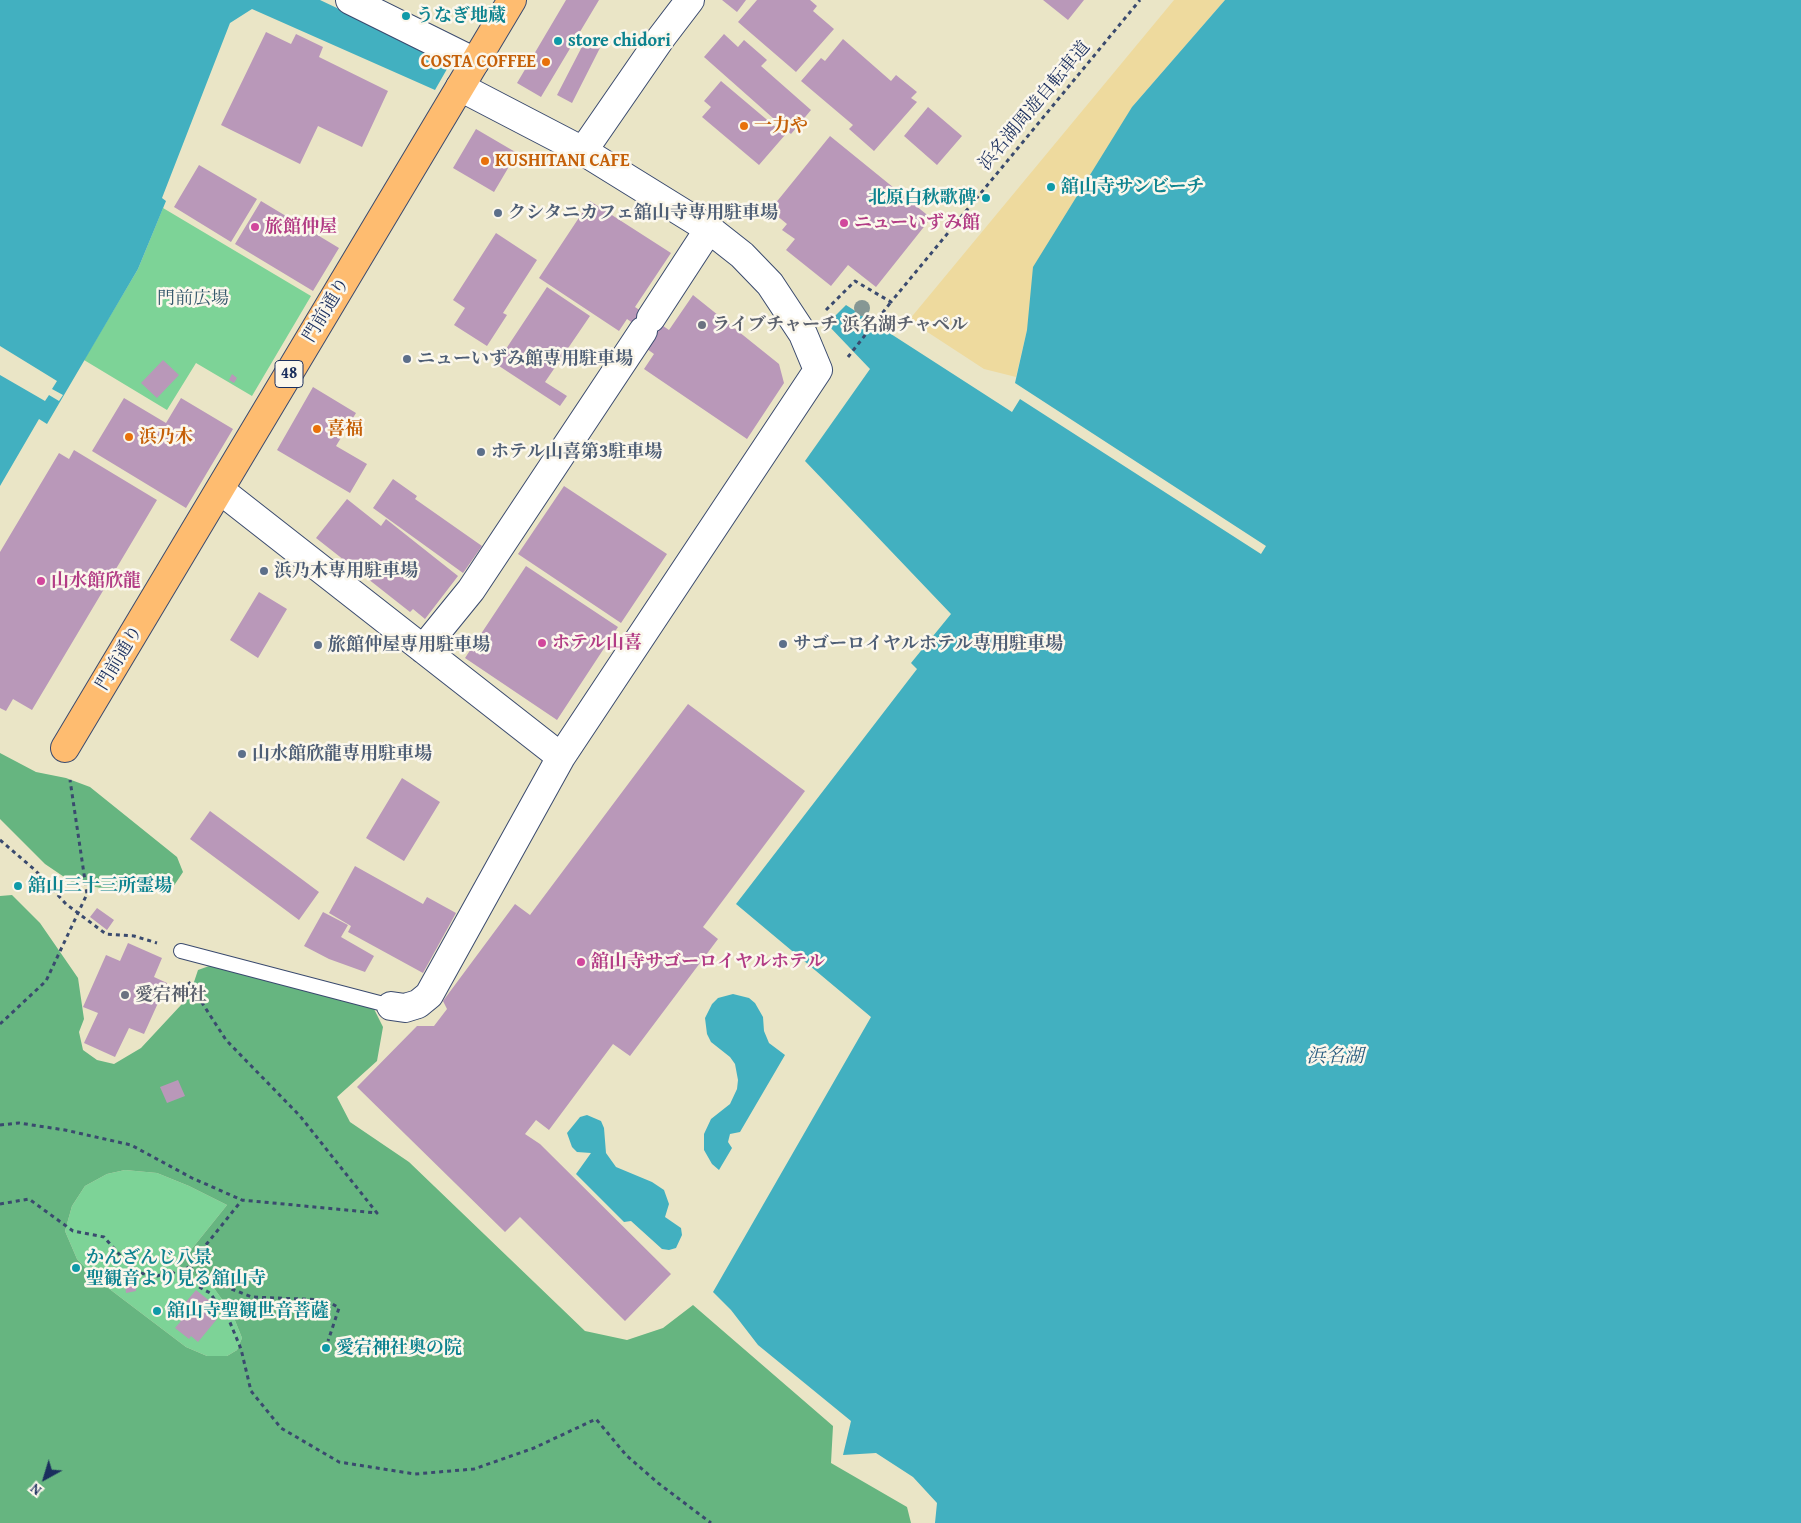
<!DOCTYPE html>
<meta charset="utf-8">
<style>
body{margin:0}
#map{position:relative;width:1801px;height:1523px;overflow:hidden;background:#eae5c6;font-family:"Gentium Book Plus",serif}
canvas{display:block}
.north{position:absolute;left:20px;top:1453px;width:50px;height:50px;-webkit-text-stroke:4px #fbf7ec;paint-order:stroke;rotate:219deg;font-size:14px;font-weight:700;line-height:20px;text-align:center;color:#1b2f5e}
.north::after{content:'';display:block;margin:auto;width:18px;height:22px;background:#1b2f5e;clip-path:polygon(50% 0,100% 100%,50% 72%,0 100%)}
</style>
<div id="map">
<canvas width="1801" height="1523"></canvas>
<div class="north">N</div>
</div>
<script>
const g = document.querySelector('canvas').getContext('2d');
g.lineJoin = 'round';
function paint(path, color) { g.fillStyle = color; g.fill(path, 'evenodd'); }
const poly = rows => new Path2D(rows.map(r => 'M' + r).join(''));
function strokePath(path, color, width, dash) { g.strokeStyle = color; g.lineWidth = width; g.lineCap = dash ? 'butt' : 'round'; g.setLineDash(dash || []); g.stroke(path); }
function drawText(font, color, halo, rows, align = 'center') {
  g.font = font + ' "Gentium Book Plus","Noto Serif JP",serif'; g.lineWidth = 5; g.setLineDash([]); g.textBaseline = 'middle'; g.strokeStyle = halo; g.fillStyle = color; for (const [text, x, y, turn = 0] of rows) {
    g.save(); g.translate(x, y); g.rotate((+turn || 0) * Math.PI / 180); g.textAlign = isNaN(turn) ? turn : align; if (halo) g.strokeText(text, 0, 0); g.fillText(text, 0, 0); g.restore();
  }
}
const green = poly([
 [163,208,311,296,252,396,196,363,167,410,84,360,138,269],
 [125,1170,157,1173,189,1186,227,1205,178,1266,213,1287,232,1313,242,1338,237,1350,227,1356,207,1356,186,1347,95,1278,77,1259,65,1231,72,1206,85,1186,107,1174]
]);
const forest = poly([
 [0,753,36,772,66,778,90,787,177,857,183,872,173,887,107,889,73,883,45,864,0,819],
 [12,895,40,923,78,978,84,1019,79,1032,83,1050,97,1060,114,1064,141,1048,181,1005,192,988,198,970,212,965,373,1007,383,1027,377,1061,337,1097,350,1122,409,1162,585,1331,627,1340,663,1328,693,1305,833,1426,831,1463,907,1507,911,1523,0,1523,0,896],
 [125,1170,157,1173,189,1186,227,1205,178,1266,213,1287,232,1313,242,1338,237,1350,227,1356,207,1356,186,1347,95,1278,77,1259,65,1231,72,1206,85,1186,107,1174]
]);
const sand = poly([
 [1174,0,1225,0,1132,107,1027,330,1016,377,984,369,909,320]
]);
const water = poly([
 [0,0,320,0,451,62,435,90,252,9,230,23,162,198,166,201,138,269,47,424,39,419,0,486],
 [1225,0,1801,0,1801,1523,935,1523,937,1503,913,1477,876,1453,843,1455,851,1421,758,1345,731,1310,713,1292,871,1017,736,904,917,669,911,663,951,614,805,461,870,369,827,324,846,305,1012,412,1020,399,1261,554,1266,546,1015,383,1027,330,1033,267,1132,107],
 [733,994,749,998,755,1003,763,1017,764,1031,769,1043,785,1055,740,1132,730,1134,728,1142,732,1148,719,1170,712,1164,704,1150,704,1134,711,1119,730,1104,737,1089,738,1080,735,1064,730,1057,711,1042,707,1034,705,1018,712,1004,718,998],
 [587,1115,601,1121,604,1128,606,1153,616,1167,652,1182,664,1190,669,1204,665,1217,681,1228,682,1235,676,1248,669,1250,662,1249,631,1221,624,1222,576,1174,591,1153,577,1152,572,1147,567,1133,580,1117]
]);
const pier = poly([
 [0,346,57,381,52,389,63,395,59,401,49,395,45,401,0,375]
]);
const building = poly([
 [566,0,599,0,541,97,517,83],
 [722,0,746,0,737,12],
 [757,0,810,0,817,6,813,11,834,29,796,72,738,22],
 [1043,0,1084,0,1068,20],
 [266,32,291,44,296,34,323,47,319,57,388,91,362,147,318,126,300,164,221,125],
 [724,34,738,47,744,40,767,60,761,66,811,110,791,134,704,57],
 [588,35,603,42,572,103,557,95],
 [843,39,891,81,896,75,917,92,911,98,917,102,874,151,849,129,853,125,801,81,821,58,825,61],
 [721,81,785,135,759,165,702,117,711,107,704,101],
 [928,107,962,136,937,165,904,136],
 [476,129,517,153,494,192,453,168],
 [830,136,931,218,876,287,848,265,831,286,786,250,795,239,782,230,787,224,770,210],
 [199,165,257,199,231,242,174,207],
 [261,201,339,248,313,291,235,244],
 [590,201,671,253,635,307,669,330,693,295,779,364,784,383,747,439,644,369,654,354,640,344,647,333,627,319,619,331,539,278],
 [496,233,537,260,503,313,507,315,487,346,454,325,465,308,453,300],
 [547,287,590,316,545,382,567,396,560,406,496,364],
 [163,360,179,375,157,398,141,383],
 [232,374,237,378,234,383,229,380],
 [313,387,356,413,336,446,367,464,350,493,277,450],
 [124,398,166,423,181,398,233,429,186,508,92,451],
 [74,450,157,500,32,710,13,699,6,711,0,708,0,552,59,453,69,459],
 [393,479,417,496,415,499,482,546,463,573,373,508],
 [564,486,667,554,621,623,518,554],
 [347,499,381,526,386,519,458,576,425,619,413,609,410,612,316,538],
 [526,566,618,627,557,720,465,658],
 [259,592,287,609,258,658,230,640],
 [688,704,805,791,703,927,718,939,630,1056,613,1044,549,1130,536,1120,525,1134,540,1144,671,1274,625,1321,520,1217,505,1232,357,1087,417,1026,434,1026,447,1009,443,1001,515,904,530,915],
 [402,778,440,802,404,861,366,838],
 [210,811,319,892,299,920,190,839],
 [355,866,423,904,427,897,456,913,423,973,348,932,351,926,329,913],
 [97,908,114,920,107,930,90,917],
 [323,912,348,925,341,937,374,956,365,972,329,959,304,946],
 [128,943,162,958,154,977,167,983,144,1034,129,1028,115,1057,84,1043,98,1013,83,1007,106,955,120,961],
 [178,1080,185,1096,167,1103,160,1087],
 [135,1281,136,1291,126,1293,125,1283],
 [196,1290,216,1306,209,1313,217,1319,198,1342,191,1336,189,1339,175,1328,181,1321,175,1315]
]);
const path = poly([
 [826,310,855,281,891,302,1140,0],
 [848,357,891,302],
 [0,840,35,870,66,904,106,934,134,936,157,943],
 [0,1024,46,981,87,894,70,780],
 [0,1125,19,1123,65,1130,131,1145,192,1178,242,1200,377,1213,300,1116,226,1040,188,981],
 [0,1204,29,1199,73,1231,104,1237,134,1271,155,1277,170,1271,210,1293,229,1320,241,1349,251,1391,281,1428,339,1462,415,1474,474,1469,534,1448,596,1419,626,1455,658,1483,711,1523],
 [189,1267,221,1285,252,1297,326,1300,339,1308,328,1341],
 [181,1276,242,1200]
]);
const lane = poly([
 [181,951,391,1006]
]);
const street = poly([
 [350,0,475,62],
 [460,87,583,151,709,229,742,255,770,284,803,334,818,370,561,757],
 [583,151,661,38,690,0],
 [651,318,709,229],
 [220,490,561,757,429,995,418,1004,405,1008,391,1006],
 [423,649,471,590,643,331]
]);
const primary = poly([
 [65,748,512,0]
]);
const trees = [
 [862,308]
];
const markers = [
 [406,16,5,"#0f9aa8"],
 [558,41,5,"#0f9aa8"],
 [546,62,5,"#e8710a"],
 [744,126,5,"#e8710a"],
 [485,161,5,"#e8710a"],
 [1051,187,5,"#0f9aa8"],
 [986,198,5,"#0f9aa8"],
 [498,213,5,"#5c6f8a"],
 [844,223,5,"#d1479c"],
 [255,227,5,"#d1479c"],
 [702,325,5,"#6b7280"],
 [407,359,5,"#5c6f8a"],
 [317,429,5,"#e8710a"],
 [129,437,5,"#e8710a"],
 [481,452,5,"#5c6f8a"],
 [264,571,5,"#5c6f8a"],
 [41,581,5,"#d1479c"],
 [542,643,5,"#d1479c"],
 [783,644,5,"#5c6f8a"],
 [318,645,5,"#5c6f8a"],
 [242,754,5,"#5c6f8a"],
 [18,886,5,"#0f9aa8"],
 [581,962,5,"#d1479c"],
 [125,995,5,"#6b7280"],
 [76,1268,5,"#0f9aa8"],
 [157,1311,5,"#0f9aa8"],
 [326,1348,5,"#0f9aa8"]
];
const shields = [
 [289,374,28]
];
const shieldNames = [
 ["48",289,374]
];
const cultureNames = [
 ["うなぎ地蔵",416,16],
 ["store chidori",568,41],
 ["舘山寺サンビーチ",1061,187],
 ["北原白秋歌碑",976,198,"right"],
 ["舘山三十三所霊場",28,886],
 ["かんざんじ八景",86,1258],
 ["聖観音より見る舘山寺",86,1279],
 ["舘山寺聖観世音菩薩",167,1311],
 ["愛宕神社奥の院",336,1348]
];
const foodNames = [
 ["COSTA COFFEE",536,62,"right"],
 ["一力や",754,126],
 ["KUSHITANI CAFE",495,161],
 ["喜福",327,429],
 ["浜乃木",139,437]
];
const streetNames = [
 ["浜名湖周遊自転車道",1035,106,-50],
 ["門前通り",327,310,-59],
 ["門前通り",120,658,-59]
];
const serviceNames = [
 ["クシタニカフェ舘山寺専用駐車場",508,213],
 ["ニューいずみ館専用駐車場",417,359],
 ["ホテル山喜第3駐車場",491,452],
 ["浜乃木専用駐車場",274,571],
 ["サゴーロイヤルホテル専用駐車場",793,644],
 ["旅館仲屋専用駐車場",328,645],
 ["山水館欣龍専用駐車場",252,754]
];
const hotelNames = [
 ["ニューいずみ館",854,223],
 ["旅館仲屋",265,227],
 ["山水館欣龍",51,581],
 ["ホテル山喜",552,643],
 ["舘山寺サゴーロイヤルホテル",591,962]
];
const parkNames = [
 ["門前広場",193,299]
];
const worshipNames = [
 ["ライブチャーチ 浜名湖チャペル",712,325],
 ["愛宕神社",135,995]
];
const waterNames = [
 ["浜名湖",1335,1057]
];
paint(green, '#7dd397');
paint(forest, '#66b580');
paint(sand, '#eeda9e');
paint(water, '#42b0c0');
paint(pier, '#eae5c6');
paint(building, '#b998b9');
strokePath(lane, '#3a4a6e', 16);
strokePath(street, '#3a4a6e', 30);
strokePath(primary, '#3a4a6e', 30);
strokePath(path, '#3a4a6e', 3, [4, 4]);
strokePath(lane, '#fff', 14);
strokePath(street, '#fff', 28);
strokePath(primary, '#febc70', 28);
g.fillStyle = '#869794';
for (const [x, y] of trees) { g.beginPath(); g.arc(x, y, 8, 0, 2 * Math.PI); g.fill(); }
for (const [x, y, r, color] of markers) { const dot = new Path2D(); dot.arc(x, y, r, 0, 2 * Math.PI); g.fillStyle = color; g.fill(dot); strokePath(dot, '#fbf7ec', 2); }
for (const [x, y, w] of shields) { const box = new Path2D(); box.roundRect(x - w / 2, y - 13.5, w, 27, 4); g.fillStyle = '#fbf7ec'; g.fill(box); strokePath(box, '#1b2f5e', 1); }
drawText('bold 16px', '#1b2f5e', null, shieldNames);
drawText('bold 18px', '#0d838f', '#fbf7ec', cultureNames, 'left');
drawText('bold 18px', '#c56008', '#fbf7ec', foodNames, 'left');
drawText('18px', '#1b2f5e', '#fbf7ec', streetNames);
drawText('bold 18px', '#4e5e75', '#fbf7ec', serviceNames, 'left');
drawText('bold 18px', '#b23c85', '#fbf7ec', hotelNames, 'left');
drawText('18px', '#34586c', '#fbf7ec', parkNames);
drawText('bold 18px', '#5b616d', '#fbf7ec', worshipNames, 'left');
drawText('italic 19px', '#295c80', '#fbf7ec', waterNames);
</script>
